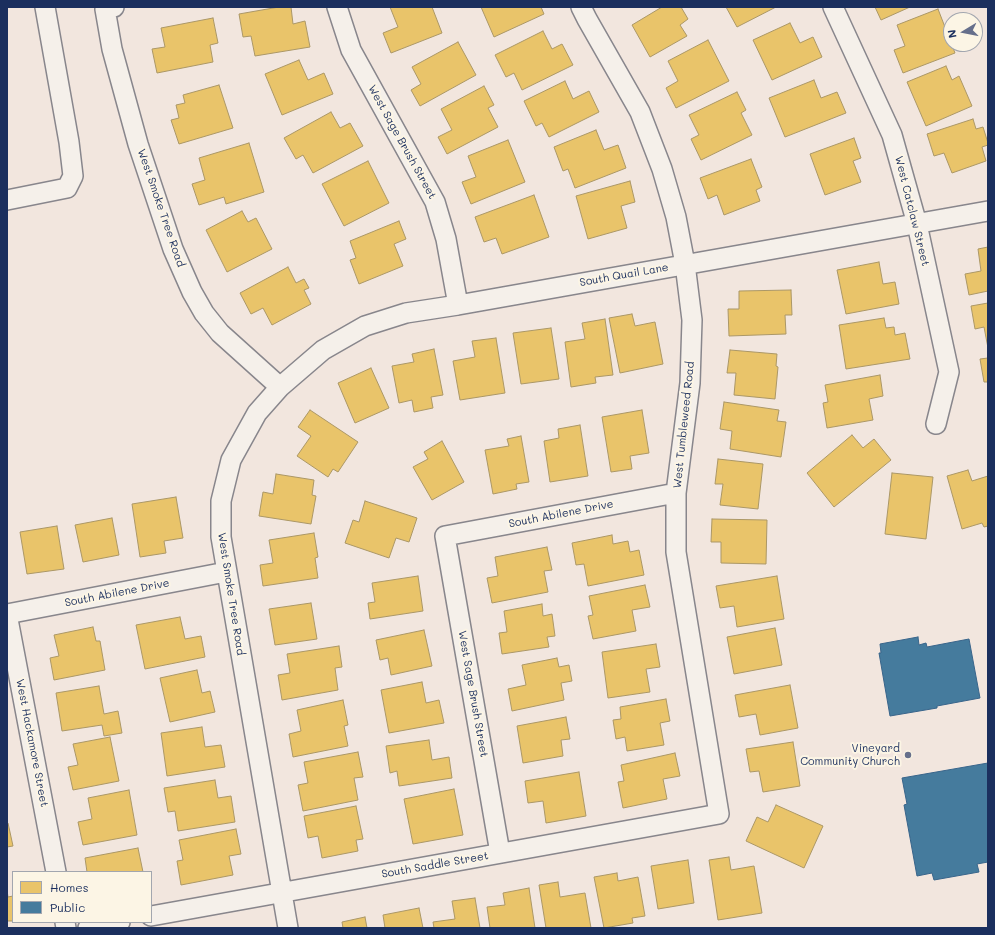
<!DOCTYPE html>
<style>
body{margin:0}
#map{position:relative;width:995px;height:935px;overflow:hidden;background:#f2e6de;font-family:Mali,sans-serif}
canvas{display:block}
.frame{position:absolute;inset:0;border:8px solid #1b2f5e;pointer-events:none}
.legend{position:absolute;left:12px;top:871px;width:140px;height:52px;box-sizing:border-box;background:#fcf5e5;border:1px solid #a2a6af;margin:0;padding:5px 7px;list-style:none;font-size:12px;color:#1b2f5e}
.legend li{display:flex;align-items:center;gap:8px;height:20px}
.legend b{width:20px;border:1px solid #a2a6af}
.north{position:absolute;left:943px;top:12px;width:40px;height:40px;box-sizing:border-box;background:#fcf5e5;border:1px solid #a2a6af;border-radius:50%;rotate:260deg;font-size:11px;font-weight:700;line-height:16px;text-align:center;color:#1b2f5e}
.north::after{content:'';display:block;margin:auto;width:14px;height:18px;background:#666f8b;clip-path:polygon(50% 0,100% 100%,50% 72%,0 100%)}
</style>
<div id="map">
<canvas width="995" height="935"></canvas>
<div class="frame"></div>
<ul class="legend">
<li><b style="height:11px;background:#e9c46a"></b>Homes</li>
<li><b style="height:11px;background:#457b9d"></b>Public</li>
</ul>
<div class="north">N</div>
</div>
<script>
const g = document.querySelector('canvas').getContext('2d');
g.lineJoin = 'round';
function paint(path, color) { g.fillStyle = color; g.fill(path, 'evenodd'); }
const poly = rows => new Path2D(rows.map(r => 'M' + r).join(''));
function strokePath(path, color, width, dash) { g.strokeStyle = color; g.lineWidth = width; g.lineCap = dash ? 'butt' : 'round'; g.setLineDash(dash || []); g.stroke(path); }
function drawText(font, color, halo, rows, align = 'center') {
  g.font = font + ' Mali,sans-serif'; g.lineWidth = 4; g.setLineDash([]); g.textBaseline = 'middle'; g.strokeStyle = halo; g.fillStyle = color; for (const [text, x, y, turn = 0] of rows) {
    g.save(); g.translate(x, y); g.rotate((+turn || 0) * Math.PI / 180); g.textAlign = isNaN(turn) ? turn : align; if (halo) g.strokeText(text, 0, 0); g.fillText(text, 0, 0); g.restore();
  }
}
const homes = poly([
 [279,7,291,7,293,24,305,21,310,47,255,56,251,36,243,37,239,14,279,7],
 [390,7,432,7,442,33,391,53,383,33,398,27,390,7],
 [481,7,541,7,544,14,494,37,481,7],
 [662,7,681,7,688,19,680,25,687,36,650,57,632,25,662,7],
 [726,7,776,7,737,27,726,7],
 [875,7,910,7,881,20,875,7],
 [938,9,955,53,903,73,894,50,905,46,897,25,938,9],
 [213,18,218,43,210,45,213,62,157,73,152,49,165,47,161,28,213,18],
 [790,23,800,43,813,37,822,57,772,80,753,40,790,23],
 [543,31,552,49,562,44,573,65,522,90,514,73,506,77,495,55,543,31],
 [708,40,729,81,676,108,666,88,678,81,668,61,708,40],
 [458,42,476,75,420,106,411,90,421,84,412,67,458,42],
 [299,60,308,80,324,73,333,94,282,115,265,74,299,60],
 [946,66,952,80,959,76,972,106,926,126,907,82,946,66],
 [814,80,821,98,837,92,846,113,785,137,769,98,814,80],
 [565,81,573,99,589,91,599,112,549,137,542,123,536,126,524,101,565,81],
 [219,85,233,128,179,144,171,120,179,118,176,105,185,103,183,95,219,85],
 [484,86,494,105,488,108,498,127,447,154,438,137,452,130,441,109,484,86],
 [737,92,746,110,741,113,752,135,701,160,691,139,699,135,689,115,737,92],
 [331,112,340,128,350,123,363,146,313,173,303,155,296,159,284,138,331,112],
 [973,119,976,129,983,127,988,143,988,145,982,147,986,161,952,173,944,153,934,156,927,134,973,119],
 [596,130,604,150,618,145,626,168,575,188,568,169,563,171,554,147,596,130],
 [854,138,861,158,853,161,861,182,825,195,810,154,854,138],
 [508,140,525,182,471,204,462,182,476,177,468,156,508,140],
 [249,143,264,192,226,204,224,197,199,205,192,184,205,180,199,158,249,143],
 [751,159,762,187,756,190,760,201,724,215,717,195,708,199,700,178,751,159],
 [368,161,389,203,344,226,322,184,368,161],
 [630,181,635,202,621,206,627,228,588,239,576,196,630,181],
 [534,195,549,237,502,254,496,238,484,242,475,217,534,195],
 [242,211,248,222,256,218,272,249,227,272,206,230,242,211],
 [399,221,406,239,394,244,403,266,359,284,350,260,356,258,350,241,399,221],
 [988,247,988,291,969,295,965,274,981,271,978,249,988,247],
 [879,262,883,284,895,282,899,304,846,314,837,270,879,262],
 [288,267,296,283,304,279,309,288,304,290,311,304,272,325,263,308,251,314,240,293,288,267],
 [791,290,792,315,785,315,786,334,729,336,728,309,739,309,739,291,791,290],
 [988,303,988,348,984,327,975,329,971,306,988,303],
 [632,314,635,326,655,322,663,364,620,373,609,318,632,314],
 [884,318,886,328,894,327,895,335,905,333,910,359,846,369,839,325,884,318],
 [605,319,613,375,595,377,596,383,571,387,565,342,585,339,582,323,605,319],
 [551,328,559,379,521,384,513,333,551,328],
 [496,338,505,393,460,400,453,361,475,357,472,341,496,338],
 [434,349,443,395,431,397,433,408,414,412,412,400,399,403,392,366,414,362,412,354,434,349],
 [730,350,777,354,776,366,778,367,775,399,734,395,736,373,727,373,730,350],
 [988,358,988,382,984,382,980,359,988,358],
 [371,368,389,408,355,423,338,383,371,368],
 [880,375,883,396,869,399,873,420,827,428,823,403,828,402,825,385,880,375],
 [724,402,779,410,777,421,786,422,781,457,730,449,732,431,720,429,724,402],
 [310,410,358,442,338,472,333,469,328,477,297,456,311,436,298,427,310,410],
 [642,410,649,453,630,456,632,469,611,472,602,417,642,410],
 [580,425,588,476,550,482,544,441,559,438,558,429,580,425],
 [852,435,863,448,874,439,891,460,834,507,807,473,852,435],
 [521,436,529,482,516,484,517,489,493,494,485,450,509,446,507,439,521,436],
 [442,441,464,482,432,500,413,467,428,459,424,452,442,441],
 [718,459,763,464,758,509,720,505,723,484,715,484,718,459],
 [968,470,972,481,988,476,988,526,984,527,982,523,962,529,947,476,968,470],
 [892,473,933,477,926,539,885,534,892,473],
 [276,474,314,480,312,495,316,496,311,524,259,516,263,492,273,494,276,474],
 [176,497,183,538,164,541,166,553,140,557,132,504,176,497],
 [365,501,417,518,409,542,396,538,389,558,345,543,353,520,359,522,365,501],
 [112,518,119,555,83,562,75,525,112,518],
 [712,519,767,520,766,564,721,563,721,542,711,542,712,519],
 [57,526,64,569,27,574,20,532,57,526],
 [314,533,318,557,315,558,318,578,263,586,260,565,273,563,269,540,314,533],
 [612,535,613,544,628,541,630,552,639,550,644,575,588,586,584,564,576,565,572,543,612,535],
 [547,547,552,570,544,571,548,592,492,603,487,578,498,576,495,557,547,547],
 [418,576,423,611,370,619,368,603,375,602,372,583,418,576],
 [777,576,784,619,737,627,734,606,720,608,716,586,777,576],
 [645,585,650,607,632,610,636,631,593,639,588,616,593,615,589,596,645,585],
 [311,603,317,639,275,645,269,609,311,603],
 [542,604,543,616,552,614,555,636,547,637,549,647,502,654,499,633,507,632,504,611,542,604],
 [180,617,185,639,201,636,205,657,145,669,136,625,180,617],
 [93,627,96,641,100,641,105,670,54,680,50,658,59,656,54,635,93,627],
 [775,628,782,665,734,674,727,637,775,628],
 [424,630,432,666,391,675,388,658,380,660,376,640,424,630],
 [656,644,660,667,646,669,650,692,608,698,602,652,656,644],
 [339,646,342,667,335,668,338,690,282,700,278,675,290,673,287,654,339,646],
 [557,658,559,667,569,665,572,681,561,683,564,700,512,711,508,689,526,685,522,665,557,658],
 [197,670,202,693,210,691,215,712,170,722,160,678,197,670],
 [422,682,426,703,439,700,444,723,389,733,381,690,422,682],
 [790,685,798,728,760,735,756,714,739,717,735,695,790,685],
 [99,686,104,714,118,711,122,733,104,736,102,725,62,731,56,693,99,686],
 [666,699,670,721,660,723,664,745,627,751,625,737,616,739,613,720,621,719,620,707,666,699],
 [343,700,348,725,344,726,348,746,293,757,289,734,301,731,297,710,343,700],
 [566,717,570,739,561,740,563,756,523,763,517,726,566,717],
 [202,727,205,747,221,745,225,767,167,776,161,733,202,727],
 [110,737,119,781,73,790,68,767,78,765,73,744,110,737],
 [429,740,432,760,449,757,452,778,399,786,397,771,390,773,386,746,429,740],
 [793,742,800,786,763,792,759,771,750,772,746,749,793,742],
 [358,752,363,777,354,778,358,800,303,811,298,785,308,783,304,762,358,752],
 [675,753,680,776,663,779,667,799,623,808,618,782,624,781,621,765,675,753],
 [579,772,586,816,546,823,543,801,528,803,525,781,579,772],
 [215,780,218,798,231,796,235,822,178,831,175,811,168,812,164,788,215,780],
 [454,789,463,835,413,844,404,799,454,789],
 [129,790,137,835,83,845,78,822,92,819,88,798,129,790],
 [776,805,823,826,804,868,746,841,757,817,768,822,776,805],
 [356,806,363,839,356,840,358,851,322,858,318,836,308,838,304,816,356,806],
 [7,823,8,823,13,846,7,847,7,823],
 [236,829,241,854,229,856,233,875,181,885,177,861,183,860,179,840,236,829],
 [138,848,143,872,87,872,85,858,138,848],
 [729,857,731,870,754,866,762,913,718,920,709,860,729,857],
 [688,860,694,903,658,909,651,866,688,860],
 [617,873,618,881,638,877,645,916,632,918,633,923,604,928,594,877,617,873],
 [558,882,560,897,585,893,591,928,546,928,539,885,558,882],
 [529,888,535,928,490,928,487,907,505,905,503,893,529,888],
 [7,890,8,897,13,896,13,921,7,921,7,890],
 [475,898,480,928,434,928,433,922,455,919,452,901,475,898],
 [419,908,423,928,385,928,383,915,419,908],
 [365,917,367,928,343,928,342,922,365,917]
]);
const public = poly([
 [918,637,919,645,926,643,927,647,969,639,980,698,937,706,937,708,890,716,879,653,881,653,880,644,918,637],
 [988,763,988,862,977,864,979,872,934,880,932,873,917,876,904,805,907,804,902,778,988,763]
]);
const street = poly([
 [114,7,105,9,112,49,138,144,173,249,192,292,204,313,220,333,280,387,257,413,231,460,221,501,221,537,288,928],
 [337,7,351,50,435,202,446,239,458,305],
 [833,7,892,135,917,224,949,372,936,424],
 [7,200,67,188,73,176,69,142,45,7],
 [280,387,323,350,365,326,406,313,458,305,988,211],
 [500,853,445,536,676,493],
 [56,872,7,614,226,572],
 [151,916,719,814,676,552,676,493,690,383,692,320,685,264,676,217,662,169,640,112,587,19,581,7],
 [65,922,66,928],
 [88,928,120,922]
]);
const markers = [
 [908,755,4,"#666f8b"]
];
const streetNames = [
 ["West Sage Brush Street",402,142,61],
 ["West Smoke Tree Road",161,208,71],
 ["West Catclaw Street",912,211,76],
 ["South Quail Lane",624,275,-10],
 ["West Tumbleweed Road",684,425,-84],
 ["South Abilene Drive",561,514,-11],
 ["South Abilene Drive",117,593,-11],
 ["West Smoke Tree Road",231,594,81],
 ["West Sage Brush Street",473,694,80],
 ["West Hackamore Street",32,743,79],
 ["South Saddle Street",435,865,-10]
];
const poiNames = [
 ["Vineyard",900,749],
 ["Community Church",900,762]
];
paint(homes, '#e9c46a');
strokePath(homes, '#ab9766', 1);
paint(public, '#457b9d');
strokePath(public, '#38648a', 1);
strokePath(street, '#88868c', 22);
strokePath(street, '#f5f0ea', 19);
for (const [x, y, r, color] of markers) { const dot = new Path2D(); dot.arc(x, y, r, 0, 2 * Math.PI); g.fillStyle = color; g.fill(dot); strokePath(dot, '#fcf5e5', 1.5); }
drawText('11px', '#1b2f5e', '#fcf5e5', streetNames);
drawText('11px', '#1b2f5e', '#fcf5e5', poiNames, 'right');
</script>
